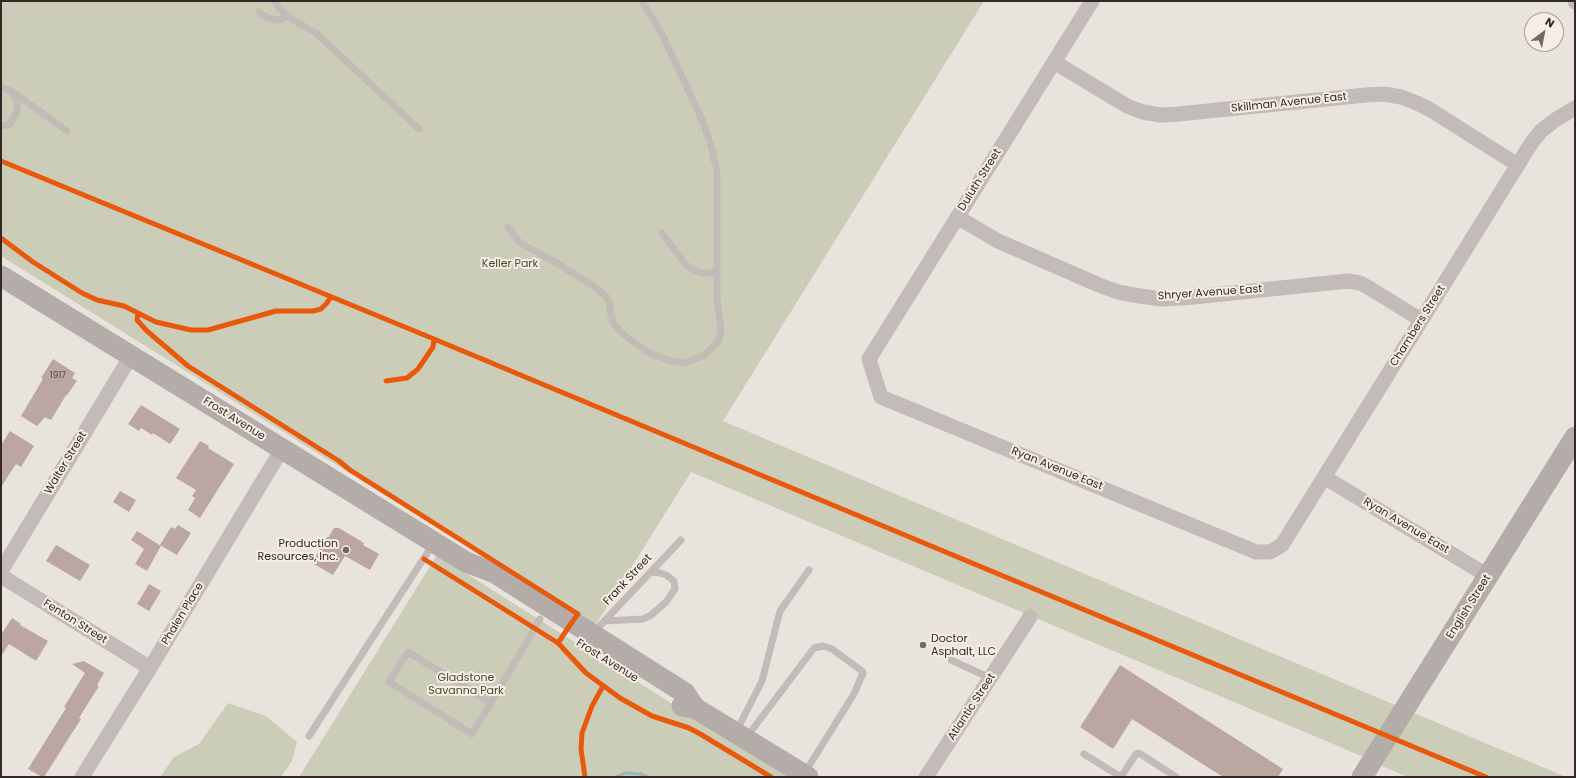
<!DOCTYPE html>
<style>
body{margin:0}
#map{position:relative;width:1576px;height:778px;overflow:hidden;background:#e9e3de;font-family:Poppins,sans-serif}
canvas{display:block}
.frame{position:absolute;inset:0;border:2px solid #322926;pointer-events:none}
.north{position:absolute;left:1524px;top:12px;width:40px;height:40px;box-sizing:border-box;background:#f7ede5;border:1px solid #a89f99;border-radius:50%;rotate:32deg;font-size:11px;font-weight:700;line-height:16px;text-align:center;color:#322926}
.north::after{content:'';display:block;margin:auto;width:14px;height:18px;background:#726a66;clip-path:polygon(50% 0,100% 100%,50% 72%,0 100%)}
</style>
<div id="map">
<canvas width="1576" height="778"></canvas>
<div class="frame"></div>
<div class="north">N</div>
</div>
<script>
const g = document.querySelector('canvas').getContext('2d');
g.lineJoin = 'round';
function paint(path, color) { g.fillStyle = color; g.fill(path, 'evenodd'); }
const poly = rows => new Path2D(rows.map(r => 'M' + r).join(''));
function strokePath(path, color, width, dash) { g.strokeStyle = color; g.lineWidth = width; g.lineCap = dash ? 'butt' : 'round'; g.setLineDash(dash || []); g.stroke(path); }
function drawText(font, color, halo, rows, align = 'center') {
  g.font = font + ' Poppins,sans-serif'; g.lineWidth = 4; g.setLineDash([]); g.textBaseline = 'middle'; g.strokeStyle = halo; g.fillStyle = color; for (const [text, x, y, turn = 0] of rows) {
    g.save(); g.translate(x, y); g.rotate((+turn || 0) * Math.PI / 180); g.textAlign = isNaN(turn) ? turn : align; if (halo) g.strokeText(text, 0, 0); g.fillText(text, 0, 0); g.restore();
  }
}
const green = poly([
 [1,1,984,1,723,421,1400,707,1366,758,691,472,593,629,457,540,1,256],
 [437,555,788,777,299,777],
 [228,703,266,716,297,742,292,761,281,777,160,777,174,757,199,744],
 [1414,713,1566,777,1407,777,1380,765]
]);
const stream = poly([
 [616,777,626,773,641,774,647,777]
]);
const building = poly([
 [53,359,75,373,72,378,77,381,67,395,66,395,51,420,45,417,37,426,21,416,43,379,41,378],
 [141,405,180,429,170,444,153,433,152,435,141,428,139,431,128,424],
 [10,431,34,446,21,467,16,464,1,487,1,445],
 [200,441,209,446,208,448,234,464,200,518,188,510,195,498,192,496,196,490,176,478],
 [120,491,136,500,129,512,113,502],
 [178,525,191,533,177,555,160,545,171,527,175,529],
 [334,528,339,528,364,543,363,545,379,554,370,570,345,556,333,575,312,563,327,537,328,538],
 [137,531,161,546,147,571,135,564,144,549,131,540],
 [56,545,90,565,80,581,46,561],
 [149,584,161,591,149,611,137,604],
 [12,618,21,624,20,625,48,641,36,661,9,644,1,656,1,635],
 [84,661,104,673,97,685,99,686,79,718,81,719,44,777,42,777,28,769,66,708,64,707,85,673,72,664],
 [1120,665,1283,769,1278,777,1223,777,1132,719,1113,749,1080,727]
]);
const lane = poly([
 [275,1,279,8,290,18,317,34,419,129],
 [259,12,267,18,279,20,288,16],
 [1,87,13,92,17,103,17,112,9,125,1,126],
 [13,92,67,131],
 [508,227,520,243,557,263,593,286,606,296,610,304,611,316,614,324,624,335,649,353,671,361,684,363,703,356,718,342,721,332,717,296,717,172,712,149,703,122,663,36,642,1],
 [662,233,687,266,695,271,702,273,717,273],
 [605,621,643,619,650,616,666,602,675,589,674,581,666,575,660,573,651,572],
 [593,633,681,540],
 [951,660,990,678],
 [491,703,408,652,389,682,472,734,491,703,540,619],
 [736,732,762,681,780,611,809,570],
 [309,736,433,544],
 [746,738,814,648,823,646,832,649,862,671,863,673,854,694,804,774],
 [1084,754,1121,777],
 [1121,777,1136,754,1139,753,1176,777]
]);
const street = poly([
 [1092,1,869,359,881,397,1256,552,1270,552,1282,545,1532,142,1541,131,1555,120,1575,108],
 [1575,1,1575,2],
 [1054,62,1127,106,1143,112,1160,115,1178,114,1366,95,1384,94,1401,97,1417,103,1429,109,1518,165],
 [957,217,998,241,1021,251,1099,285,1118,292,1140,296,1161,299,1184,298,1348,281,1360,283,1371,289,1421,320],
 [1324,477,1488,576],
 [1,571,131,356],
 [1,576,150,668],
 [82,777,150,668,282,449],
 [926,777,1030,617]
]);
const secondary = poly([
 [1,276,466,562,495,573,685,693,695,708],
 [682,706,695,708,808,777],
 [1362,777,1575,437]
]);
const cycleway = poly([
 [1,161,434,339,1486,777],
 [1,238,33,262,82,293,97,300,124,306,156,322,191,330,208,330,276,311,313,311,321,309,326,304,331,297],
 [138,313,137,320,147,331,188,366,339,461,350,470,578,614,572,622,558,643],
 [386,381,407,378,418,369,433,347,434,339],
 [424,559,558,643,586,673,620,698,652,716,689,728,702,735,771,777],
 [585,777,581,749,582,733,592,706,603,686]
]);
const markers = [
 [346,550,4,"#726a66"],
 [923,645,4,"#726a66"]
];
const numberNames = [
 ["1917",58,376]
];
const streetNames = [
 ["Skillman Avenue East",1289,103,-6],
 ["Duluth Street",980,180,-58],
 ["Shryer Avenue East",1210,293,-4],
 ["Chambers Street",1418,326,-58],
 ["Frost Avenue",234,419,32],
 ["Walter Street",66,463,-59],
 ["Ryan Avenue East",1057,469,22],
 ["Ryan Avenue East",1406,526,31],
 ["Frank Street",628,580,-47],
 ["English Street",1469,607,-58],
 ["Phalen Place",183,614,-59],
 ["Fenton Street",75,622,32],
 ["Frost Avenue",607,661,32],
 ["Atlantic Street",972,707,-57]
];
const parkNames = [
 ["Keller Park",510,264],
 ["Gladstone",466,678],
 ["Savanna Park",466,691]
];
const poiNames = [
 ["Production",338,544],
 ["Resources, Inc.",338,557],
 ["Doctor",931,639,"left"],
 ["Asphalt, LLC",931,652,"left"]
];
paint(green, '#cccdb9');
strokePath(stream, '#9cbab7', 3.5);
paint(building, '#bba6a1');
strokePath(lane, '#c2bbb7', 7);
strokePath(street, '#c2bbb7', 15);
strokePath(secondary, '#b3aca8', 21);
strokePath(cycleway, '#e8590c', 5);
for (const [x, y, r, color] of markers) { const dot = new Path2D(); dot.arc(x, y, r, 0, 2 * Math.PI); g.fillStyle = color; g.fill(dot); strokePath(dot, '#f7ede5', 1.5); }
drawText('9px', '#544845', null, numberNames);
drawText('11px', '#322926', '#f7ede5', streetNames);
drawText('11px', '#454e2d', '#f7ede5', parkNames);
drawText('11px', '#322926', '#f7ede5', poiNames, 'right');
</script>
